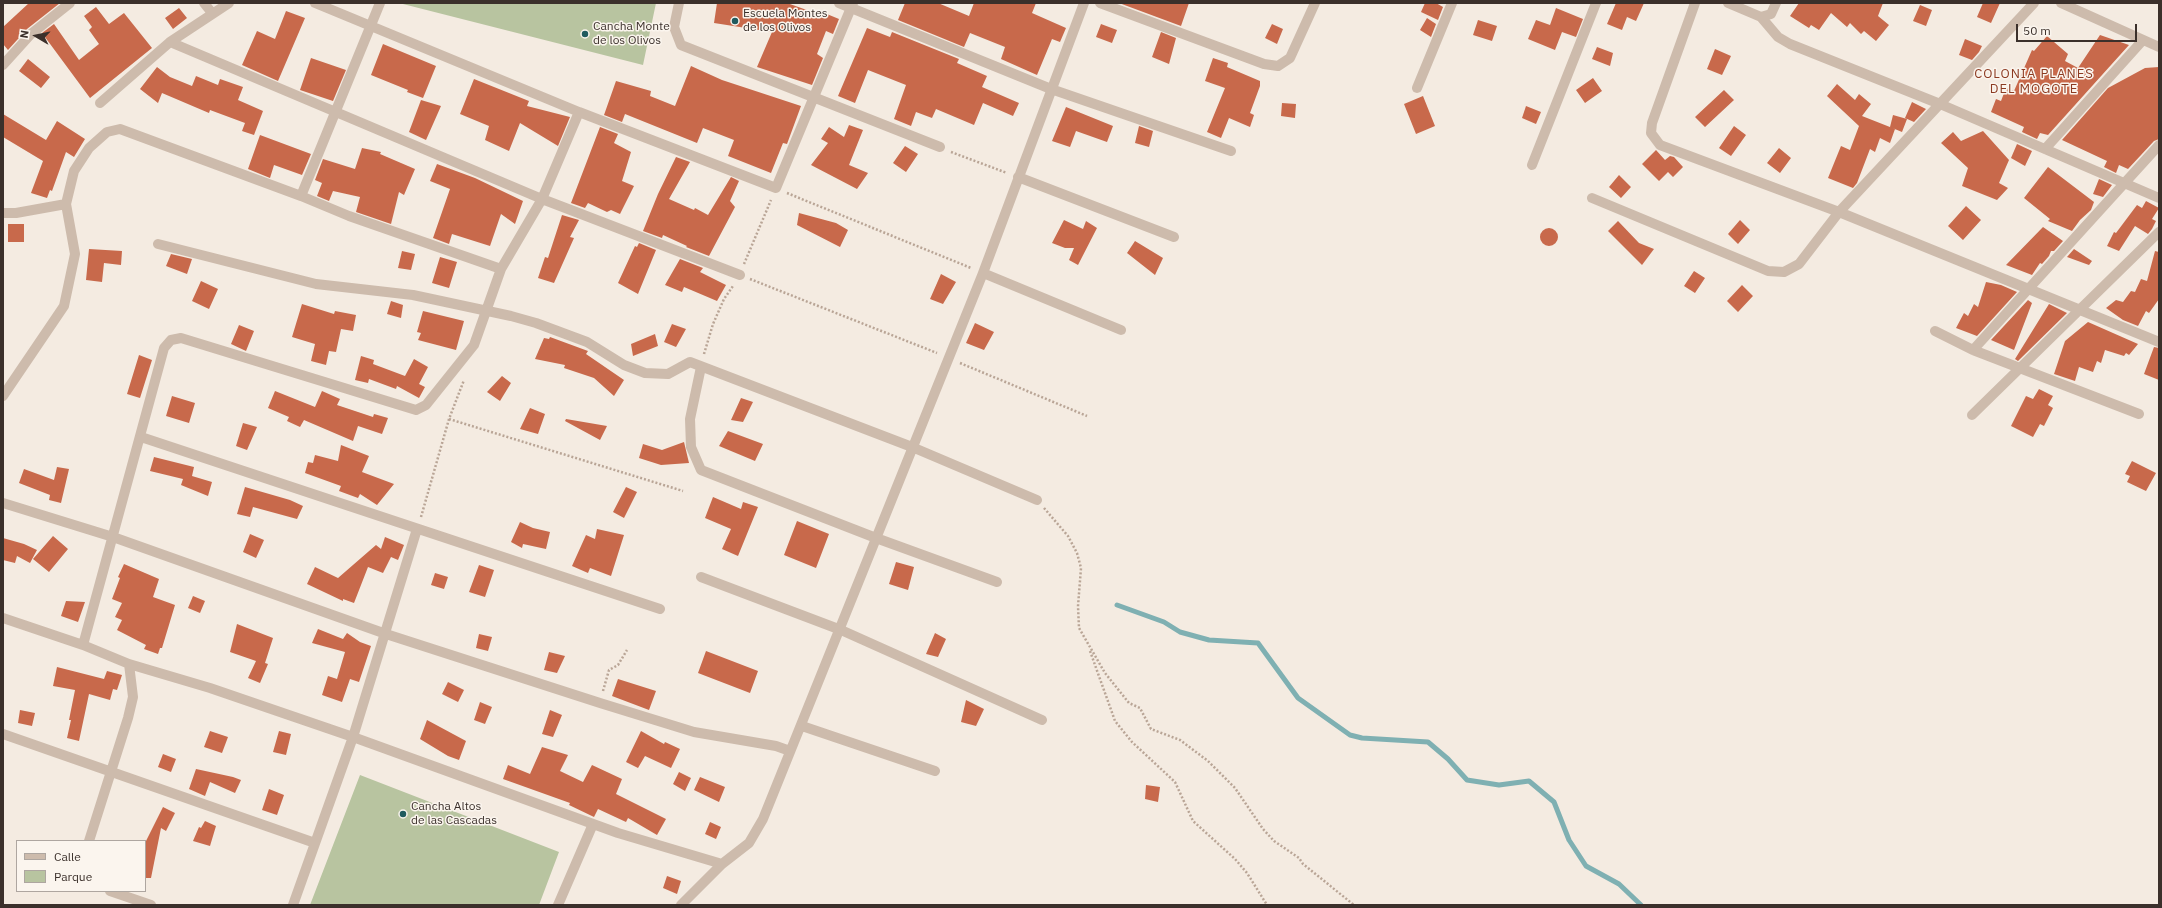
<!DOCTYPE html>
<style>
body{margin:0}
#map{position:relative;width:2162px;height:908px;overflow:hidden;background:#f4ebe1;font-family:"IBM Plex Sans",sans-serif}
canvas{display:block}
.frame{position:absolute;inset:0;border:4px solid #3b302b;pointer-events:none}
.legend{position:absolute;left:16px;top:840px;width:130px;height:52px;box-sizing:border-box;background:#fbf5ee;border:1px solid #aea6a0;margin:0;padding:5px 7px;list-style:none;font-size:12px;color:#3b302b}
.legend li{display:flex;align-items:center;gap:8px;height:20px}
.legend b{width:20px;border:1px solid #aea6a0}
.north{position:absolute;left:16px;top:16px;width:40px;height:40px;-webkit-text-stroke:3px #fbf5ee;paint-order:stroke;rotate:279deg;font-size:11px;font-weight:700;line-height:16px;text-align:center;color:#3b302b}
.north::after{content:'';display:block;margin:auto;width:14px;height:18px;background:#3b302b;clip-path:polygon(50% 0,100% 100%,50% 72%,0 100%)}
.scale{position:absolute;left:2016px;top:24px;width:121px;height:18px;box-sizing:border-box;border:2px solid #3b302b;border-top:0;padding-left:5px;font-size:12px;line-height:14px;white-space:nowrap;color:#3b302b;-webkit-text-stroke:3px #fbf5ee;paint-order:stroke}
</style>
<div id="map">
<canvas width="2162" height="908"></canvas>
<div class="frame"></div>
<ul class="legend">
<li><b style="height:5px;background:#cdbbac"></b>Calle</li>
<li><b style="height:11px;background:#b8c4a0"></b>Parque</li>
</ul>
<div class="north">N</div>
<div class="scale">50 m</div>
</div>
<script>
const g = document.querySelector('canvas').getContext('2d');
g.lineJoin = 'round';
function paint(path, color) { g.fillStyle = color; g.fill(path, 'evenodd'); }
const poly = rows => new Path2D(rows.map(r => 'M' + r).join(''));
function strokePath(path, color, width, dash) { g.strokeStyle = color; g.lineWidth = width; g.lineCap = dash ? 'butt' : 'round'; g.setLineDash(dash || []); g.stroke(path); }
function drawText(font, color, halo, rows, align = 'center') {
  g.font = font + ' "IBM Plex Sans",sans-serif'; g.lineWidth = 3; g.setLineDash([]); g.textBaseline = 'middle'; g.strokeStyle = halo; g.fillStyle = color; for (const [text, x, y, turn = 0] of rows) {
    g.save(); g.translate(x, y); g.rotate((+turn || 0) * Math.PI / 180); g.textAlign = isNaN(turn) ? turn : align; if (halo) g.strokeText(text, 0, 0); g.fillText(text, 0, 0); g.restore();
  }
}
const green = poly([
 [399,3,656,3,643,65],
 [360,775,559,852,539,905,310,905]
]);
const stream = poly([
 [1117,605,1164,622,1180,632,1209,640,1258,643,1298,698,1350,735,1362,738,1428,742,1448,759,1467,780,1499,785,1529,781,1554,802,1569,840,1586,866,1619,884,1641,905]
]);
const building = poly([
 [29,3,60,3,27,29,8,50,3,44,3,27],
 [717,3,787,3,821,15,822,12,839,19,833,34,826,31,817,54,823,58,812,85,757,67,772,32,714,23],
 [905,3,938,3,969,16,974,3,1036,3,1032,13,1066,28,1060,42,1052,39,1037,75,1001,59,1005,47,970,33,964,47,898,20],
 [1119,3,1189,3,1181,26],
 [1425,3,1436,3,1443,7,1438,20,1421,12],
 [1616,3,1644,3,1636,21,1627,17,1622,30,1607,24],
 [1799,3,1883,3,1878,16,1889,25,1876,41,1864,31,1861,34,1850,23,1847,27,1831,13,1819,30,1811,25,1809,28,1790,16],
 [1983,3,2000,3,1991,23,1977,17],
 [1920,5,1932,10,1926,26,1913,21],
 [96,7,109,24,124,13,152,48,90,98,42,33,54,24,79,60,99,44,89,30,92,27,84,16],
 [179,8,187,18,173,29,165,18],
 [1556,8,1583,19,1576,37,1562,32,1555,50,1528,39,1536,20,1550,25],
 [286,11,305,18,278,81,242,65,257,31,275,39],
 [1427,18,1436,24,1431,37,1420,30],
 [1478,20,1497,26,1492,41,1473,35],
 [1101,24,1117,30,1112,43,1096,37],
 [1272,24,1283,29,1277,44,1265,38],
 [867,28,890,37,892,32,959,59,957,63,987,76,982,87,1019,103,1013,116,983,103,974,125,936,109,932,118,916,112,911,126,894,119,906,85,868,70,855,103,838,96],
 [1161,32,1176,38,1169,64,1152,57],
 [2100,35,2129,45,2048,135,2040,133,2037,139,2022,132,2024,127,1991,112,1996,99,2001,101,2006,88,2014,91,2032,50,2034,51,2047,36,2068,54,2065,61,2078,68],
 [1965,39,1982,46,1979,52,1972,60,1959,55],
 [383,44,436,66,423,98,407,92,408,90,371,75],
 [1597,47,1613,53,1610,66,1592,59],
 [1715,49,1731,56,1722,75,1707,69],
 [311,58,346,70,333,101,300,90],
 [1213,58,1228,63,1227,67,1260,81,1260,86,1250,113,1254,115,1250,127,1229,118,1221,138,1207,132,1225,88,1205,81],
 [28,59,50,77,41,88,19,71],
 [691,66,722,80,801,106,787,144,783,143,771,173,728,156,734,140,703,128,697,143,625,114,622,122,604,115,616,81,651,91,650,96,675,106],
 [157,67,170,77,192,86,196,76,218,85,220,79,243,87,238,100,263,111,254,135,242,131,245,123,210,110,209,113,162,93,158,103,140,89],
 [2159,67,2159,139,2154,141,2128,169,2119,165,2116,173,2104,167,2107,161,2062,140,2108,88,2145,68],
 [1593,78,1602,91,1585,103,1576,90],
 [474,79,529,101,527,106,570,117,558,146,520,123,509,151,485,140,489,126,460,114],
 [1837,84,1855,100,1859,94,1871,104,1862,116,1895,129,1890,143,1880,138,1875,152,1870,149,1857,183,1853,188,1828,178,1841,146,1850,150,1859,126,1827,96],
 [1724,90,1734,100,1705,127,1695,117],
 [1423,96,1435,126,1416,134,1404,104],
 [421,100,441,106,426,140,409,132],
 [1912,102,1926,109,1914,122,1905,118],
 [1282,103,1296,104,1295,118,1281,116],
 [1526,106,1541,112,1536,124,1522,118],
 [1066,107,1113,126,1107,142,1076,131,1070,147,1052,141],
 [3,114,46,140,57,121,85,139,74,157,66,152,52,191,50,190,47,198,31,193,43,161,3,137],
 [1893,115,1907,119,1902,132,1890,127],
 [849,125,863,130,849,165,868,173,857,189,811,165,828,143,821,139,829,127,844,137],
 [1139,126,1153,131,1149,147,1135,143],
 [1734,126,1746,135,1731,156,1719,148],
 [600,127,618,134,614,143,631,152,622,181,634,186,620,214,611,210,607,212,588,203,585,208,571,203],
 [1983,131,2009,160,1999,183,2008,188,1997,200,1962,186,1968,168,1941,143,1953,132,1961,141],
 [260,135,311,154,302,175,274,165,270,178,248,169],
 [2017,144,2032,151,2025,166,2011,158],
 [905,146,918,154,906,172,893,163],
 [362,148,381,152,380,154,415,169,404,195,399,192,391,224,356,212,360,197,333,191,329,201,317,196,322,183,315,180,323,159,355,169],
 [1779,148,1791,158,1780,173,1767,163],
 [1656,150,1665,160,1670,156,1674,157,1683,167,1673,177,1668,172,1659,181,1642,164],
 [676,157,690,162,669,199,694,210,695,208,708,215,731,177,739,181,730,201,735,207,709,256,686,247,687,246,663,235,662,238,643,231,658,194],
 [437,164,475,178,523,201,515,224,501,214,490,246,452,234,449,244,433,238,450,189,430,181],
 [2048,167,2094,202,2091,210,2080,220,2072,231,2048,221,2050,219,2024,198],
 [1619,175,1631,187,1621,198,1609,187],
 [2099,179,2112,185,2103,197,2093,194],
 [2146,201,2159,208,2152,219,2156,221,2152,229,2148,234,2135,226,2119,251,2107,246,2114,232,2116,233,2137,205,2142,208],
 [1966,206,1981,220,1963,240,1948,226],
 [799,213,836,223,848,230,840,247,797,225],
 [562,215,579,220,570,237,574,238,554,283,538,278,545,257,548,258],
 [1064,220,1083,229,1086,221,1097,228,1078,265,1069,260,1074,248,1065,248,1052,243],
 [1740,220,1750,230,1738,244,1728,234],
 [1618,221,1639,243,1654,249,1642,265,1608,231],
 [8,224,24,224,24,242,8,242],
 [2043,227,2063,241,2054,251,2051,251,2049,256,2042,264,2040,263,2032,275,2006,265],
 '1540 237a9 9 0 1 1 18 0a9 9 0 1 1-18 0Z',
 [1135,241,1163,258,1155,275,1127,253],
 [639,243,656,250,638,294,618,283,635,246,637,247],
 [89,249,122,251,121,265,104,263,102,282,86,280],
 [2074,249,2092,261,2089,265,2067,257],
 [402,251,415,254,411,270,398,268],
 [2155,251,2159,252,2159,299,2149,313,2146,311,2138,326,2123,320,2106,308,2116,300,2123,302,2131,291,2135,292,2141,279,2147,281],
 [171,254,192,259,187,274,166,266],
 [440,257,457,262,449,288,432,283],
 [680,259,703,268,700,272,726,285,717,301,684,287,682,292,665,285],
 [1694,271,1705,278,1695,293,1684,286],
 [941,274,956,282,943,304,930,299],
 [201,281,218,289,209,309,192,301],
 [1986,282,2001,285,2017,292,1977,336,1956,328,1964,313,1968,316,1974,304,1978,307],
 [1742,285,1753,296,1738,312,1727,301],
 [2028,300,2032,303,2014,350,1991,340],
 [391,301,403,305,401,318,387,314],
 [302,304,334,314,335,311,356,315,353,331,341,329,336,352,329,351,326,365,311,361,315,344,292,337],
 [2049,304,2067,313,2018,361,2015,359],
 [423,311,464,321,456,350,418,340,421,333,417,332],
 [2088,322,2138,344,2129,355,2126,353,2124,356,2105,350,2101,363,2097,361,2093,372,2079,367,2075,381,2054,374,2065,341],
 [975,323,994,332,984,350,966,343],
 [672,324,686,329,676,347,664,342],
 [239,325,254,331,246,351,231,344],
 [655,334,658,346,633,356,631,344],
 [550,337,588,351,586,354,624,380,614,396,594,378,564,368,565,365,535,359,544,338,549,339],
 [2154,347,2159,348,2159,380,2144,374],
 [139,355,152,360,140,398,127,394],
 [361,356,374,360,373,364,405,376,414,359,428,367,419,384,425,387,419,398,397,386,396,389,369,379,368,383,355,380],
 [502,376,511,383,500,401,487,392],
 [2039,389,2053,396,2048,405,2053,408,2044,426,2040,424,2033,437,2011,426,2026,396,2033,399],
 [275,391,315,407,322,391,340,399,337,405,373,417,374,414,388,418,382,434,358,426,353,441,304,420,300,427,287,421,289,417,268,408],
 [172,396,195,403,189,423,166,416],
 [741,398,753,402,743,422,731,420],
 [530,408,545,414,538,434,520,429],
 [566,419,607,426,600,440,565,421],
 [243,423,257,427,247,450,236,446],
 [728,431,763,444,755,461,719,446],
 [684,442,689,463,661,465,639,458,643,444,662,450],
 [341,445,369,456,362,472,394,484,377,505,360,494,358,498,339,491,341,486,305,473,308,462,313,463,315,455,338,461],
 [154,457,194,467,192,476,212,482,208,496,181,485,183,479,150,471],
 [2132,461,2156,473,2146,491,2127,482,2130,476,2125,474],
 [57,467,69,469,61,503,49,500,50,495,19,483,24,469,54,480],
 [245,487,290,500,303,506,297,519,253,507,250,517,237,514],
 [626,487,637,492,624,518,613,512],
 [713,497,741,509,743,502,758,507,738,556,722,549,731,529,705,518],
 [797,521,829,534,816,568,784,555],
 [520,522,533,528,550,532,546,549,523,544,522,548,511,542],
 [597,529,624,535,611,576,590,568,588,573,572,566,586,535,595,539],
 [250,534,264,540,256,558,243,552],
 [53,536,68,549,49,572,33,559],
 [385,537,404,545,398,560,391,557,383,573,368,567,354,603,343,599,343,601,307,584,315,567,338,578,376,545,381,549],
 [3,538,24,544,37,550,30,563,17,556,15,563,3,560],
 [896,562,914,567,908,590,889,584],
 [124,564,159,579,153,597,175,605,162,648,160,648,158,654,144,649,146,645,117,630,122,620,115,617,122,603,112,599,120,578,118,577],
 [479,565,494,570,485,597,469,592],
 [435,573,448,577,444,589,431,585],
 [193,596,205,601,200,613,188,608],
 [66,601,85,602,78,622,61,616],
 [237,624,273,638,265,663,268,664,260,683,248,678,256,661,230,652],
 [318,629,343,639,347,633,360,642,371,646,359,682,350,679,342,702,322,695,328,676,337,679,345,652,312,643],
 [935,633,946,639,938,657,926,654],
 [479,634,492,637,488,651,476,648],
 [706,651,758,671,750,693,698,673],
 [549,652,565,656,557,673,544,670],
 [57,667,104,679,107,671,122,675,117,690,113,689,110,700,89,694,79,741,67,738,71,720,69,720,75,690,53,686],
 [618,679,656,691,649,710,612,696],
 [448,682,464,690,458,702,442,694],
 [966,700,984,709,976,726,961,722],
 [480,702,492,707,485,724,474,720],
 [20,710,35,713,32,726,18,723],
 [550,710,562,715,553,737,542,734],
 [427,720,466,741,459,760,448,756,420,739],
 [210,731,228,737,222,753,204,747],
 [279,731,291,734,286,755,273,752],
 [641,731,664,744,665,742,680,749,671,768,645,756,638,768,626,762],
 [542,747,568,755,560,771,583,782,592,765,622,779,616,794,666,819,657,835,628,818,626,822,598,809,594,817,569,805,570,803,503,779,508,765,530,774],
 [163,754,176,759,171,772,158,767],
 [196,769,233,777,241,780,235,793,210,782,205,796,189,789],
 [679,772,691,778,685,791,673,784],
 [700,777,725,787,719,802,694,790],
 [1146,785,1160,787,1158,802,1145,799],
 [269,789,284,795,277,815,262,810],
 [163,807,175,813,166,831,161,828,151,878,145,878,145,843],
 [205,821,216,826,210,846,193,841,199,827,201,828],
 [710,822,721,827,716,839,705,834],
 [667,876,681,881,677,894,663,888]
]);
const path = poly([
 [951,152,1007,173],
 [787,193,971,268],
 [744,264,771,200],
 [750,279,937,353],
 [704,354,713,324,724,299,733,286],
 [960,363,1087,416],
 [449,419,683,491],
 [1044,508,1068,536,1077,553,1081,568,1078,606,1079,628,1105,673,1129,703,1140,708,1151,729,1180,740,1208,761,1235,788,1263,829,1274,841,1299,858,1303,864,1354,905],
 [421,517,449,419,464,380],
 [1090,651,1115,721,1132,742,1175,782,1193,821,1235,859,1247,873,1267,905],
 [603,691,609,670,618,665,627,650]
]);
const minor = poly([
 [204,3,212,13],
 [315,3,579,112,776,188,853,3],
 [679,3,674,27,681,45,940,147],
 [839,3,1051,89,1231,151],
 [1100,3,1264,64,1278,66,1290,58,1315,3],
 [1695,3,1652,123,1651,133,1660,145,1839,212,2159,342],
 [1728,3,1761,17,1771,14,1776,3],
 [2061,3,2159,47],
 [1761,17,1778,37,1790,44,1940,104,2159,198],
 [170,42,542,199,740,275],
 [3,65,31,34,70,3],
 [1417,88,1452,3],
 [100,103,170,42,229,3],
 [2045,149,2143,40],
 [1532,165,1596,3],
 [1018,177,1174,237],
 [301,196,380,3],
 [1592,198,1768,271,1784,272,1799,264,1839,212,2034,3],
 [3,213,16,213,66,204],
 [158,244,316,284,413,295,511,316,536,323,587,342,624,365,645,373,668,374,690,362,912,447,1037,500],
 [983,273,1121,330],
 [1935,331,1973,350,2139,414],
 [1973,350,2159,145],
 [701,367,690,419,691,447,701,470,876,538,997,582],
 [3,396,64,306,75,254,66,204,74,171,89,148,107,132,120,129,301,196,349,216,501,269],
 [1972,415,2159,232],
 [141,437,660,609],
 [3,503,113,537,386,634,600,703,694,732,776,746,790,751],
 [701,577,841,630,1042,720],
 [3,618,83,645,129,664,210,688,353,737,618,833,722,864],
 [83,645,164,348,171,340,181,338,416,410,426,405,474,345,501,269,542,199,579,112],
 [802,726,935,771],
 [3,734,315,843],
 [89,841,128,718,133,697,129,664],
 [110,891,151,905],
 [293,905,353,737,417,529],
 [558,905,593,824],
 [681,905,722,864,749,843,763,819,983,273,1084,3]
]);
const markers = [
 [735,21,4,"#1f5a5e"],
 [585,34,4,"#1f5a5e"],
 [403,814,4,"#1f5a5e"]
];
const poiNames = [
 ["Escuela Montes",743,14],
 ["de los Olivos",743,28],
 ["Cancha Monte",593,27],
 ["de los Olivos",593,41],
 ["Cancha Altos",411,807],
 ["de las Cascadas",411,821]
];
const neighbourhoodNames = [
 ["COLONIA PLANES",2034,74],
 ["DEL MOGOTE",2034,89]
];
paint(green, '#b8c4a0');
strokePath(stream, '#7fb0b2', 5);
paint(building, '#c8694b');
strokePath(path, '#b9a596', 2.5, [2, 2]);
strokePath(minor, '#cdbbac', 10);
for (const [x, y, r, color] of markers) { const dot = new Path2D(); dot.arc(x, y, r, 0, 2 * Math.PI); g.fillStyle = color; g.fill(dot); strokePath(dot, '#fbf5ee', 1.5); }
drawText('12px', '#3b302b', '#fbf5ee', poiNames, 'left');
g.letterSpacing = '1px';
drawText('13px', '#8c3b22', '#fbf5ee', neighbourhoodNames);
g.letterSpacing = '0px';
</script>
